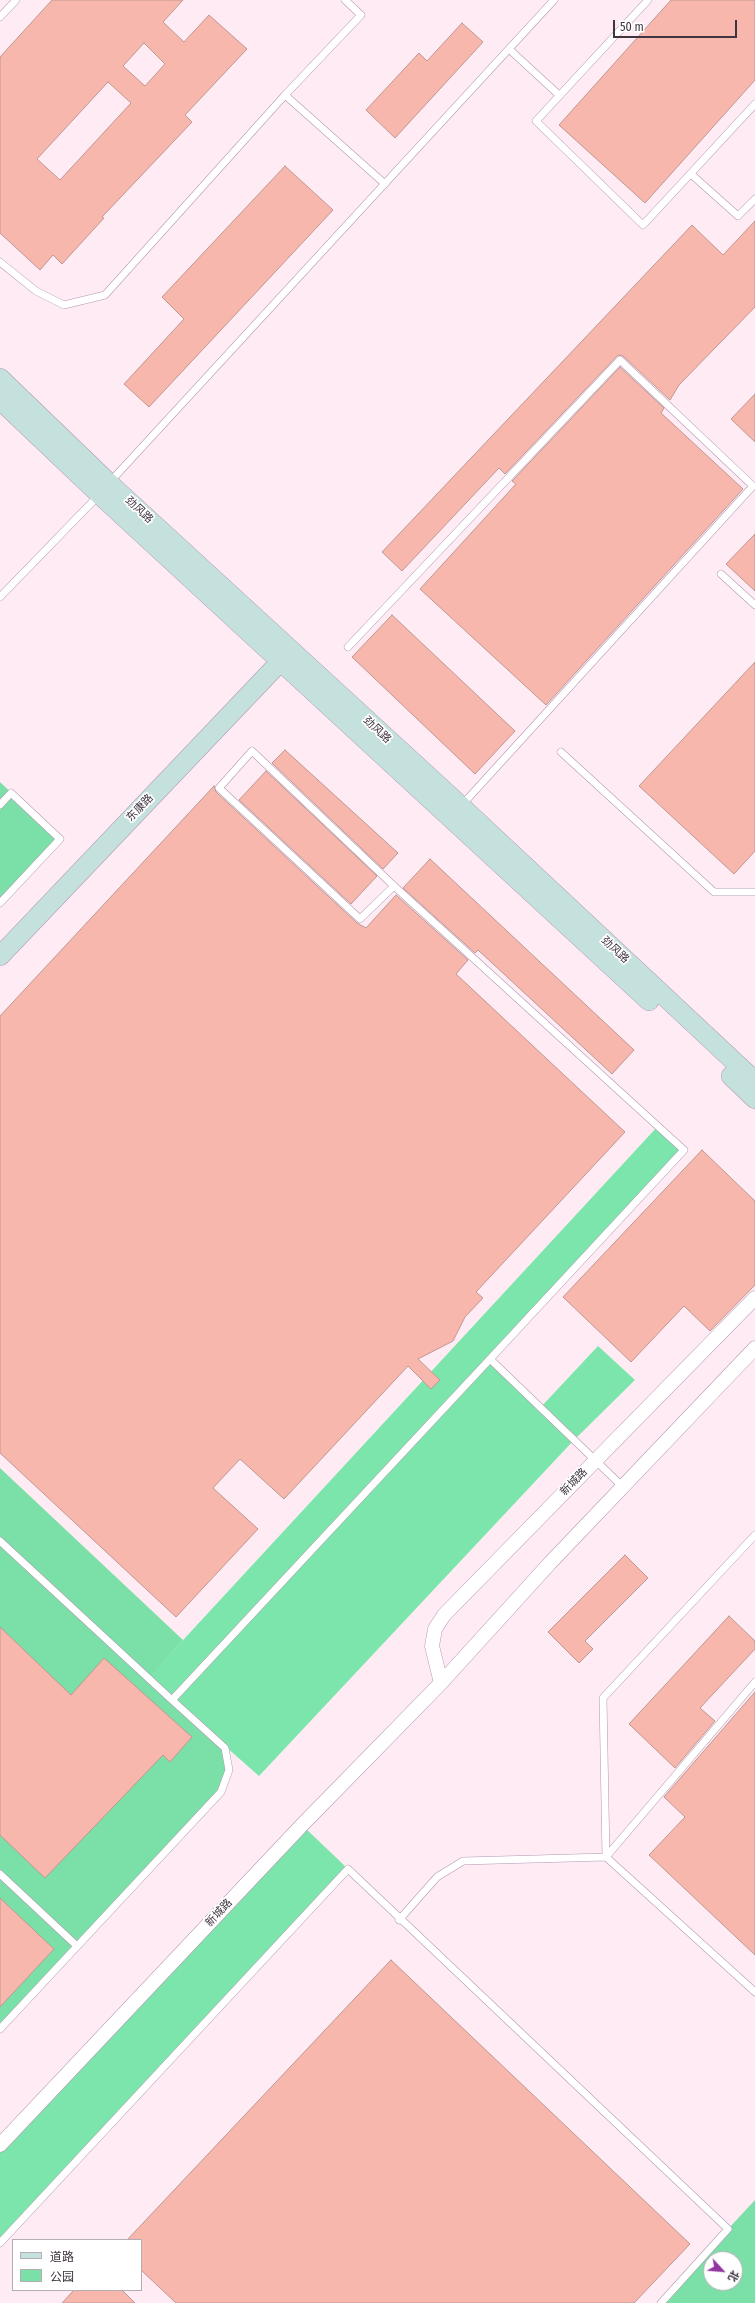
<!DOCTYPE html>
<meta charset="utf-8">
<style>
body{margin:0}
#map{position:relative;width:755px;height:2303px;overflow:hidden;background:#fbfbfb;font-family:"Fira Sans Condensed","Noto Sans SC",sans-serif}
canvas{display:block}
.legend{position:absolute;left:12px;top:2239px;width:130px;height:52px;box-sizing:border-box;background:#fff;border:1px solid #b2aeb3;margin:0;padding:5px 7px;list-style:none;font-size:12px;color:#3f3440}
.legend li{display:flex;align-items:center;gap:8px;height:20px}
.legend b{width:20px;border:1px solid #b2aeb3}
.north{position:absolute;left:703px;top:2251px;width:40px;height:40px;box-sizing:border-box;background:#fff;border:1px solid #b2aeb3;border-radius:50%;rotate:116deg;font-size:11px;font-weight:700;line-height:16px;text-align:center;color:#3f3440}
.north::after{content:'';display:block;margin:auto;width:14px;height:18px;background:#91359f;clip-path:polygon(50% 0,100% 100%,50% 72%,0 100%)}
.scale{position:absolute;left:613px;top:20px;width:124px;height:18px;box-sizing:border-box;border:2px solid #3f3440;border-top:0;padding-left:5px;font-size:12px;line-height:14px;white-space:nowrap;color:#3f3440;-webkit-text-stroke:3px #fff;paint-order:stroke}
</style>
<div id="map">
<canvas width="755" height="2303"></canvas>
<ul class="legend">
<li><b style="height:5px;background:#c4e1de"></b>道路</li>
<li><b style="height:11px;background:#7ae0a7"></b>公园</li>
</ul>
<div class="north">北</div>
<div class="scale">50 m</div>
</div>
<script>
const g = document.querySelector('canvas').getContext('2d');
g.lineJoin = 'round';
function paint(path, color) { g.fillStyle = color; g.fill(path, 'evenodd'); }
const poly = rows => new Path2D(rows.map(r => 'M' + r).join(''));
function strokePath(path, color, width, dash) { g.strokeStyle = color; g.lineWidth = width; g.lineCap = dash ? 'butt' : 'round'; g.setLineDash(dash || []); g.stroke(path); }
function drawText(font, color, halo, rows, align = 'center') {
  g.font = font + ' "Fira Sans Condensed","Noto Sans SC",sans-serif'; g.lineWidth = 3.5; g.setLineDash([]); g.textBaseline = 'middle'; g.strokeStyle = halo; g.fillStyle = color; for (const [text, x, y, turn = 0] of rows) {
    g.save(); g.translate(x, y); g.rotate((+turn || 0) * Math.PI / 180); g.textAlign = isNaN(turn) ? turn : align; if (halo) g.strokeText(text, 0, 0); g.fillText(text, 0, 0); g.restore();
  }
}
const industrial = poly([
 [0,0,755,0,755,2303,0,2303],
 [13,2240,141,2240,141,2290,13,2290],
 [711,2259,735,2259,735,2283,711,2283]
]);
const green = poly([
 [0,782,60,839,0,903],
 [0,1468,183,1640,149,1678,225,1748,229,1770,221,1792,0,2029],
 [755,2200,755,2303,661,2303,728,2229],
 [711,2259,735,2259,735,2283,711,2283]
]);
const forest = poly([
 [658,1126,684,1150,490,1359,541,1407,598,1346,635,1380,574,1440,259,1776,148,1678],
 [302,1825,348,1869,0,2243,0,2145]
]);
const building = poly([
 [52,0,183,0,163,22,184,42,209,15,247,49,185,115,192,122,102,217,104,218,62,264,53,255,40,270,0,233,0,57,52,0],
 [144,43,165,64,145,86,123,66,144,43],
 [108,82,131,103,60,180,37,159,108,82],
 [671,0,755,0,755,80,645,203,559,125,671,0],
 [462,23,483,42,395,138,366,110,419,53,427,61,462,23],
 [285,166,333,210,149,407,124,384,184,319,162,297,285,166],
 [755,221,755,307,679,385,670,400,623,356,618,355,505,474,499,468,402,571,382,552,692,225,723,255,755,221],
 [620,367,664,408,661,413,743,489,546,705,420,589,516,484,512,481,620,367],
 [755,394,755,442,731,419,755,394],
 [755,534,755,591,726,564,755,534],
 [392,615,515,731,475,774,352,657,392,615],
 [755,662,755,851,734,874,639,786,755,662],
 [285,750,398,853,383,869,272,763,285,750],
 [266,771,377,876,351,904,239,800,266,771],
 [214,786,216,792,357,923,366,928,396,895,468,960,456,974,625,1132,476,1292,483,1298,465,1317,453,1341,418,1359,440,1380,431,1389,408,1366,284,1499,240,1459,213,1488,258,1529,176,1617,0,1453,0,1016,214,786],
 [430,859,634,1050,612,1074,478,950,475,953,403,888,430,859],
 [702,1150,755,1201,755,1285,710,1331,684,1306,631,1362,563,1297,702,1150],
 [625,1555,648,1578,585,1641,593,1649,579,1663,548,1632,625,1555],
 [729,1616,755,1641,755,1649,700,1708,715,1721,675,1768,629,1724,729,1616],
 [0,1627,71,1695,104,1658,192,1737,170,1762,163,1755,45,1878,0,1835,0,1627],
 [755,1692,755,1955,649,1855,685,1817,664,1797,755,1692],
 [0,1898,54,1949,0,2007,0,1898],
 [391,1960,690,2244,634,2303,176,2303,141,2270,141,2240,127,2240,391,1960],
 [74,2290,122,2290,135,2303,62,2303,74,2290]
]);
const lane = poly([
 [648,0,536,121,643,225,755,104],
 [0,17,16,0],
 [509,49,559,95],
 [285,95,385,184],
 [691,174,738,216,755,199],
 [0,262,36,291,64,305,105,295,285,95,361,15,345,0],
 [110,482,554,0],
 [721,574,755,605],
 [0,597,99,495],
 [348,647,620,360,753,486,461,806],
 [561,752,714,892,755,892],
 [0,805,11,793,60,839,0,903],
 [394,886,360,919,219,788,252,751,394,886,684,1150,490,1359,622,1486],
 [755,1535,603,1698,606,1857,755,1992],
 [0,1541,172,1700,490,1359],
 [0,1874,77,1946],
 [399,1920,437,1877,463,1861,606,1857,755,1682],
 [0,2029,221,1792,229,1770,225,1748,172,1700],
 [0,2243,348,1869,728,2229,661,2303]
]);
const street = poly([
 [441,1683,432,1646,435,1629,444,1615,755,1298],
 [0,2145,302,1825,441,1683,550,1563,755,1348]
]);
const secondary = poly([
 [0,378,109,483,461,806,755,1081],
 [0,400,99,494,649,1001],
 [0,956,281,661],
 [731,1076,755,1099]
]);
const streetNames = [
 ["劲风路",139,510,43],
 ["劲风路",377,730,43],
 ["东康路",140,808,-46],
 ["劲风路",615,950,43],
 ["新城路",574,1482,-46],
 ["新城路",219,1913,-47]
];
paint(industrial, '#ffebf4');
paint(green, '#7ae0a7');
paint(forest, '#7ce5ab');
paint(building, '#f7b7ad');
strokePath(building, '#c09892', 1);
strokePath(lane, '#b298b3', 8);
strokePath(street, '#b298b3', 15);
strokePath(secondary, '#b298b3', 20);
strokePath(lane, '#fff', 7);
strokePath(street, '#fff', 14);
strokePath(secondary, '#c4e1de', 19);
drawText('11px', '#3f3440', '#fff', streetNames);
</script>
